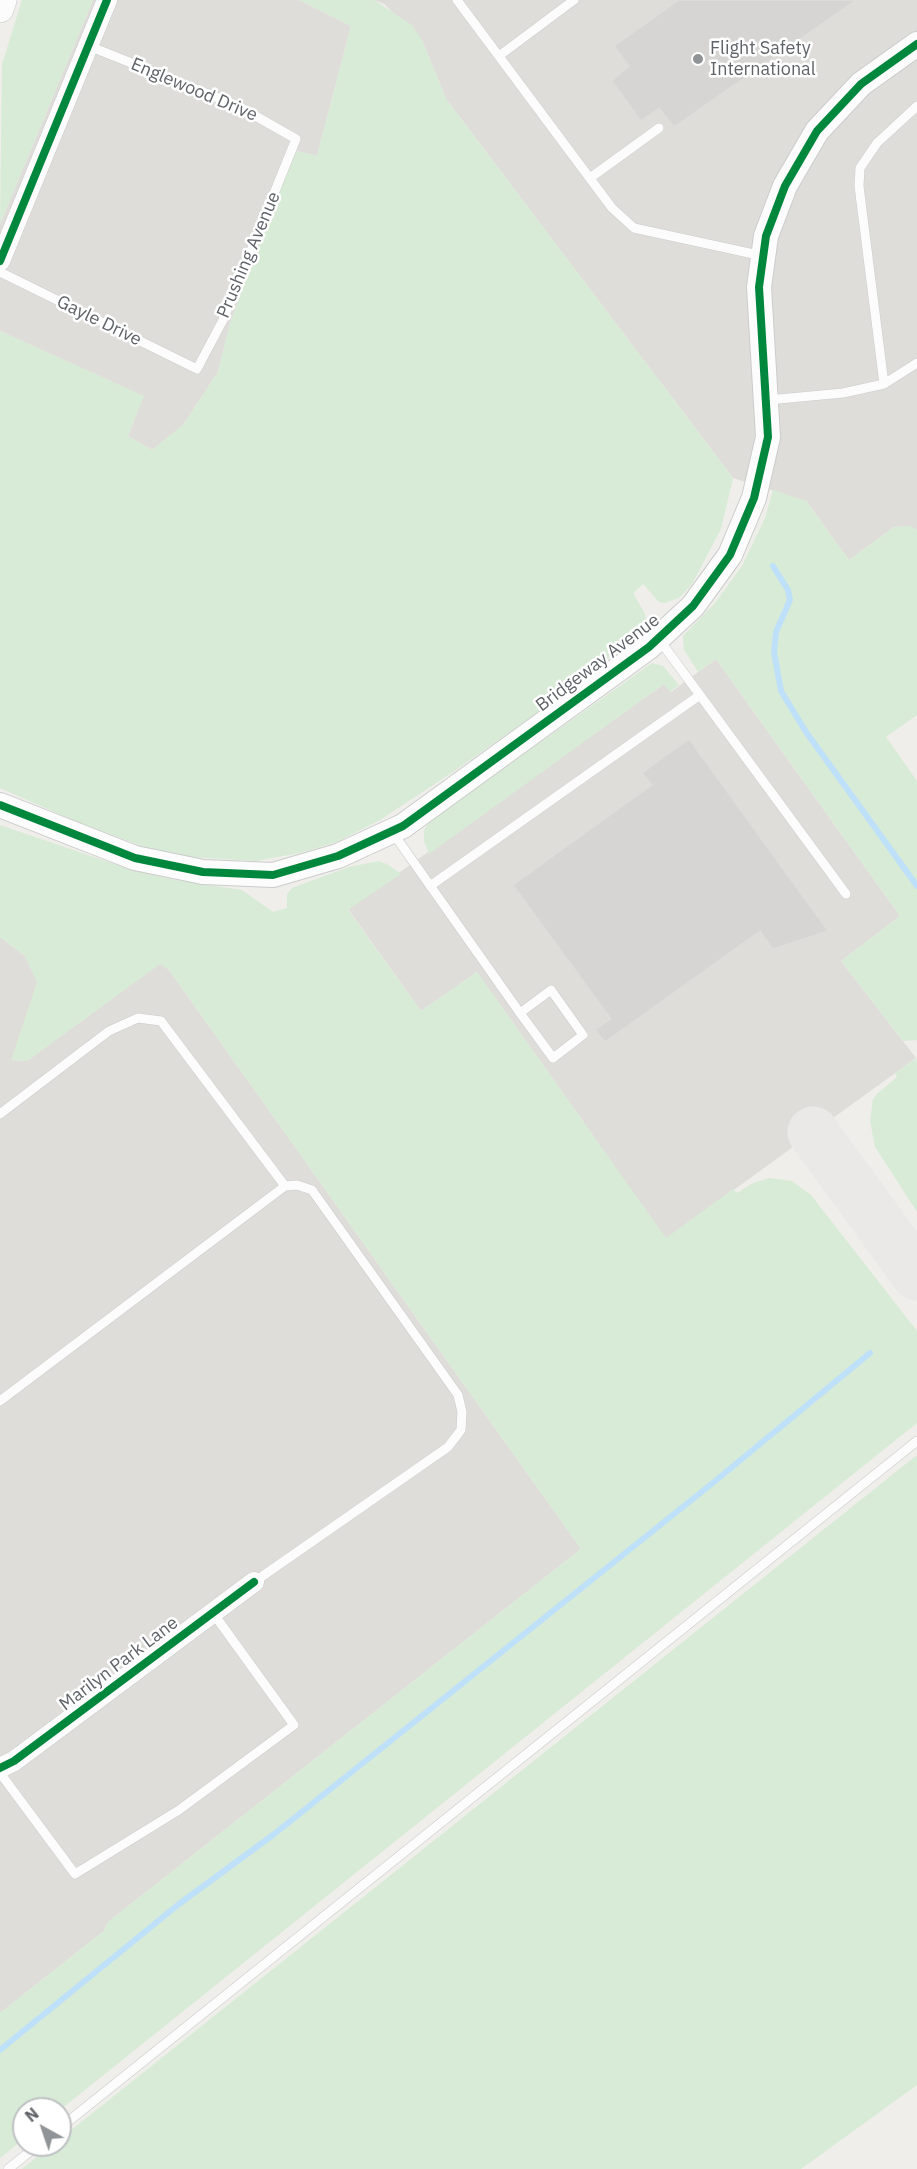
<!DOCTYPE html>
<style>
body{margin:0}
#map{position:relative;width:917px;height:2169px;overflow:hidden;background:#efeeea;font-family:"IBM Plex Sans",sans-serif}
canvas{display:block}
.north{position:absolute;left:12px;top:2097px;width:60px;height:60px;box-sizing:border-box;background:#fff;border:2px solid #bfc1c3;border-radius:50%;rotate:320deg;font-size:16px;font-weight:700;line-height:24px;text-align:center;color:#5f6368}
.north::after{content:'';display:block;margin:auto;width:21px;height:27px;background:#919496;clip-path:polygon(50% 0,100% 100%,50% 72%,0 100%)}
</style>
<div id="map">
<canvas width="917" height="2169"></canvas>
<div class="north">N</div>
</div>
<script>
const g = document.querySelector('canvas').getContext('2d');
g.lineJoin = 'round';
function paint(path, color) { g.fillStyle = color; g.fill(path, 'evenodd'); }
const poly = rows => new Path2D(rows.map(r => 'M' + r).join(''));
function strokePath(path, color, width, dash) { g.strokeStyle = color; g.lineWidth = width; g.lineCap = dash ? 'butt' : 'round'; g.setLineDash(dash || []); g.stroke(path); }
function drawText(font, color, halo, rows, align = 'center') {
  g.font = font + ' "IBM Plex Sans",sans-serif'; g.lineWidth = 5; g.setLineDash([]); g.textBaseline = 'middle'; g.strokeStyle = halo; g.fillStyle = color; for (const [text, x, y, turn = 0] of rows) {
    g.save(); g.translate(x, y); g.rotate((+turn || 0) * Math.PI / 180); g.textAlign = isNaN(turn) ? turn : align; if (halo) g.strokeText(text, 0, 0); g.fillText(text, 0, 0); g.restore();
  }
}
const industrial = poly([
 [93,0,299,0,351,26,317,156,293,150,230,324,218,372,183,425,152,450,128,436,143,396,0,331,0,224],
 [374,0,917,0,917,530,909,526,894,527,849,560,806,501,733,478,446,99,422,40,384,4],
 [716,659,900,916,841,961,916,1058,666,1239,477,972,421,1011,348,909,664,684,671,692],
 [0,937,25,956,38,982,12,1060,27,1061,160,963,169,970,581,1549,108,1922,104,1931,0,2013]
]);
const green = poly([
 [22,0,93,0,0,224,2,64],
 [299,0,374,0,412,25,422,40,446,99,733,478,721,529,692,584,679,598,664,603,659,602,643,584,633,593,645,614,646,625,640,634,534,715,450,774,380,820,337,842,300,853,256,861,190,857,152,850,77,822,0,788,0,331,144,396,128,436,152,450,183,425,218,372,230,324,292,150,317,156,351,26],
 [773,490,806,501,849,560,894,527,909,526,917,530,917,715,886,737,917,781,917,1040,903,1041,841,961,900,916,716,659,698,672,684,650,683,636,715,603,742,566,765,518],
 [652,663,663,666,679,685,670,692,664,684,429,854,424,841,424,830,431,820],
 [0,825,129,869,175,880,242,890,273,912,287,908,287,894,292,888,349,867,379,861,389,865,401,874,348,910,421,1011,477,972,666,1238,733,1189,737,1193,753,1183,769,1178,792,1181,811,1195,917,1331,917,1423,60,2110,24,2109,24,2139,0,2158,0,2013,104,1931,108,1922,581,1549,169,970,160,964,27,1061,11,1060,37,982,25,956,0,937],
 [917,1058,917,1212,875,1147,870,1121,873,1099,878,1093,897,1077,895,1073],
 [917,1455,917,2085,801,2169,22,2169,52,2145,60,2145,60,2139]
]);
const stream = poly([
 [773,566,788,590,790,600,776,632,774,652,781,691,806,732,917,886],
 [0,2050,179,1904,273,1835,714,1482,870,1353]
]);
const taxiway = poly([
 [813,1132,917,1275]
]);
const building = poly([
 [679,0,856,0,674,127,659,108,641,121,612,81,629,66,614,46,679,0],
 [689,739,828,931,773,949,760,931,605,1042,595,1030,611,1019,513,885,652,785,642,773,689,739]
]);
const service = poly([
 [457,0,612,208,634,228,763,256],
 [499,56,574,0],
 [590,178,659,128],
 [0,272,197,369,223,320,296,139,238,106,89,46],
 [884,384,859,186,860,168,877,143,917,106],
 [768,400,843,393,884,384,917,363],
 [658,638,846,894],
 [393,833,520,1013,553,1058,583,1035,551,990,520,1013],
 [430,886,700,695],
 [0,1114,109,1031,138,1018,161,1021,285,1186],
 [0,1401,285,1186,297,1185,312,1190,458,1395,462,1412,461,1430,448,1447,254,1582],
 [0,1773,75,1874,179,1810,294,1725,213,1613],
 [60,2128,917,1441],
 [8,2169,38,2145]
]);
const minor = poly([
 [0,261,107,0],
 [0,1768,14,1761,254,1582]
]);
const tertiary = poly([
 [0,805,135,858,203,872,273,875,338,856,403,826,649,647,693,606,730,555,754,498,768,437,759,287,766,236,785,186,817,131,861,84,917,44]
]);
const secondary = poly([
 [0,9,3,0]
]);
const cycleway = poly([
 [0,261,107,0],
 [0,805,135,858,203,872,273,875,338,856,403,826,649,647,693,606,730,555,754,498,768,437,759,287,766,236,785,186,817,131,861,84,917,44],
 [0,1768,14,1761,254,1582]
]);
const markers = [
 [698,59,6,"#919496"]
];
const poiNames = [
 ["Flight Safety",710,49],
 ["International",710,70]
];
const streetNames = [
 ["Englewood Drive",194,90,23],
 ["Prushing Avenue",249,255,-67],
 ["Gayle Drive",99,321,26],
 ["Bridgeway Avenue",598,663,-37],
 ["Marilyn Park Lane",119,1664,-37]
];
paint(industrial, '#dfddda');
paint(green, '#d8ebd6');
strokePath(stream, '#bfe0f9', 6);
strokePath(taxiway, '#eae9e7', 51);
paint(building, '#d6d5d3');
strokePath(building, '#deddd9', 1.5);
strokePath(service, '#cbcccc', 10);
strokePath(minor, '#cbcccc', 21);
strokePath(tertiary, '#cbcccc', 26);
strokePath(secondary, '#cacacb', 28);
strokePath(service, '#fdfcfc', 9);
strokePath(minor, '#fdfcfc', 20);
strokePath(tertiary, '#fdfcfc', 24);
strokePath(secondary, '#fdfcfc', 27);
strokePath(cycleway, '#00873e', 8);
for (const [x, y, r, color] of markers) { const dot = new Path2D(); dot.arc(x, y, r, 0, 2 * Math.PI); g.fillStyle = color; g.fill(dot); strokePath(dot, '#fff', 2); }
drawText('18px', '#5f6368', '#fff', poiNames, 'left');
drawText('18px', '#5f6368', '#fff', streetNames);
</script>
